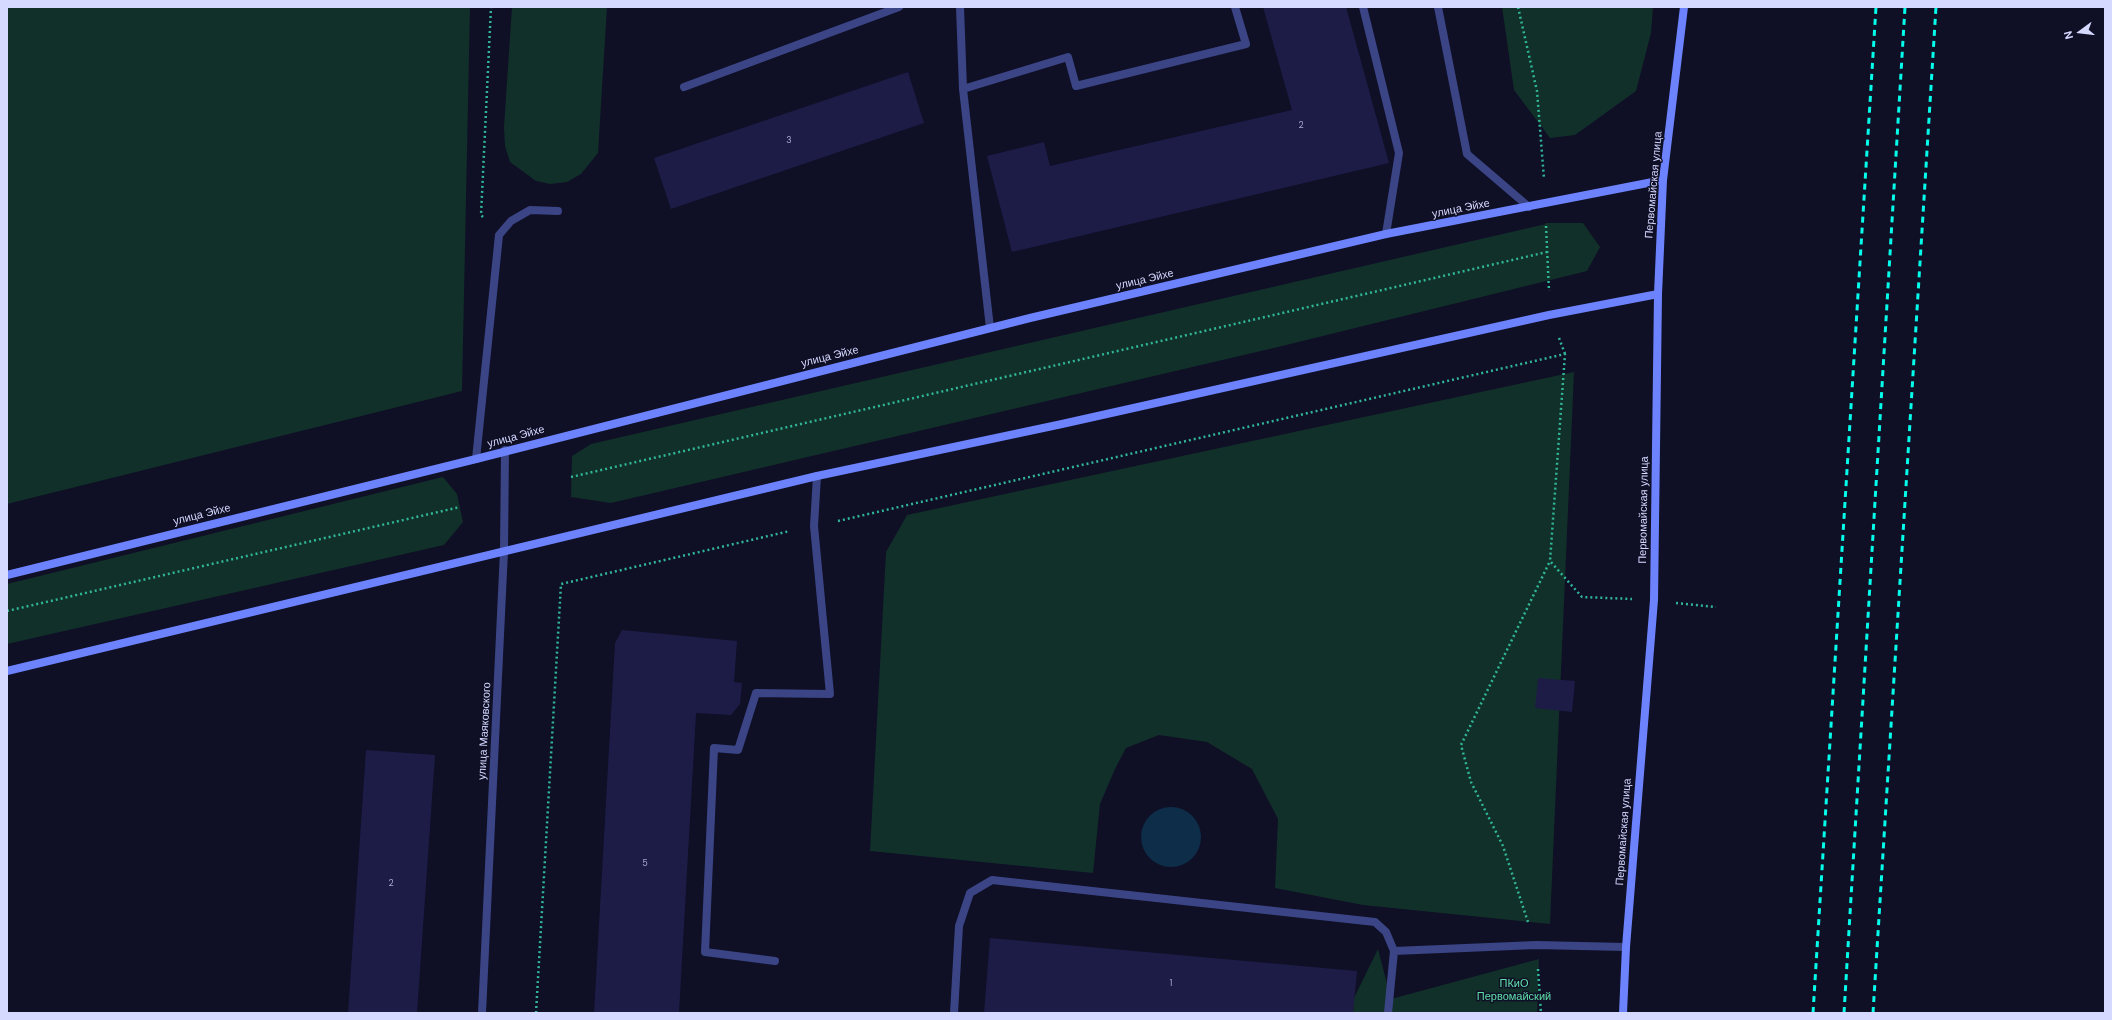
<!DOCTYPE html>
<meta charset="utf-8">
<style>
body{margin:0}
#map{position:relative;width:2112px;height:1020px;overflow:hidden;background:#0f0f26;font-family:"DM Sans",sans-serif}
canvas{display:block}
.frame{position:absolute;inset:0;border:8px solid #d5d8ff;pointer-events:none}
.north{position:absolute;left:2060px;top:12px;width:40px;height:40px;-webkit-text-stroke:3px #0f0f26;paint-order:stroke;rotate:255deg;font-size:11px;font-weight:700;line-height:16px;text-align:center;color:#d5d8ff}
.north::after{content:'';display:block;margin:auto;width:14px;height:18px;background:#d5d8ff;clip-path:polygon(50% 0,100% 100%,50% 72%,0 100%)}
</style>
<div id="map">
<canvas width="2112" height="1020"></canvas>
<div class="frame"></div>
<div class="north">N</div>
</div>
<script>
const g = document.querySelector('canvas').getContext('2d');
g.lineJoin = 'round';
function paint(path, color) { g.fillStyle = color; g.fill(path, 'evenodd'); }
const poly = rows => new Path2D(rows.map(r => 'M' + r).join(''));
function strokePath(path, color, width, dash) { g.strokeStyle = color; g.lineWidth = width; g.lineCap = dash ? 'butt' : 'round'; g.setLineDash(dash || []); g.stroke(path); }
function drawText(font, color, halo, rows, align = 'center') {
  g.font = font + ' "DM Sans",sans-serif'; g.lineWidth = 3; g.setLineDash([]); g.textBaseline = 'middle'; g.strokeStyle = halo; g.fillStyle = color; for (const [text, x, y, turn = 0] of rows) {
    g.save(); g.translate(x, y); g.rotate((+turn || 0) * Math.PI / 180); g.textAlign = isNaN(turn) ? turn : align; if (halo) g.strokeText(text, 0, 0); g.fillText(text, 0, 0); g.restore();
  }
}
const green = poly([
 [7,7,470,7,462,391,7,504],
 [512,7,607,7,598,153,581,174,567,182,550,184,536,181,510,162,505,146,504,127],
 [1502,7,1653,7,1651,33,1636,91,1575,135,1550,138,1514,90],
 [1545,223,1583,223,1600,247,1587,271,1278,347,611,503,571,497,572,456,591,444,1546,224],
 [1574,372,1550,924,1363,905,1275,888,1278,819,1252,769,1207,742,1159,735,1126,748,1115,769,1100,804,1093,873,870,851,886,552,907,515],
 [443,477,457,494,463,522,444,545,7,644,7,584],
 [1378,949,1391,999,1539,959,1537,1013,1353,1013,1354,998]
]);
const water = poly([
 '1141 837a30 30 0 1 1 60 0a30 30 0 1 1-60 0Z'
]);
const building = poly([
 [1263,7,1346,7,1389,163,1012,252,987,156,1044,142,1050,166,1292,110],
 [908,72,924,123,671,209,654,158],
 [622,630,737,641,734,682,742,683,740,704,731,715,696,713,679,1013,594,1013,615,643],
 [1538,678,1575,681,1572,712,1535,708],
 [366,750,435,755,417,1013,348,1013],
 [990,938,1357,971,1353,1013,984,1013]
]);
const path = poly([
 [1518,7,1537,91,1544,179],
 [483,217,481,215,491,7],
 [1546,226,1549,291],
 [1559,338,1565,354],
 [571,477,1547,252],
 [838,521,1565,354,1550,561,1582,597,1632,599],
 [1676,603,1716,607],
 [7,611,460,507],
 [1528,922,1503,846,1471,782,1461,745,1550,561],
 [1538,969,1541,1013],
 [536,1013,561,584,790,531]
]);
const lane = poly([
 [960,7,963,89,990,328],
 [1363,7,1399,153,1386,234],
 [1438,7,1467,154,1529,207],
 [684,87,899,7],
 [963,89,1068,57,1076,86,1246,44,1235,7],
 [476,459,499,235,511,221,530,210,558,211],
 [775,961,705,952,714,748,738,750,756,693,830,694,814,526,817,476],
 [954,1013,959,926,970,893,992,880,1375,922,1386,932,1394,951,1536,945,1626,947],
 [1388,1013,1394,951]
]);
const street = poly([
 [482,1013,504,551,505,450]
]);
const secondary = poly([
 [7,575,476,459,1030,318,1386,234,1663,180],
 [7,671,817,476,1062,424,1549,315,1658,294],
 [1623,1013,1626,947,1654,600,1658,294,1663,180,1684,7]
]);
const rail = poly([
 [1813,1013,1876,7],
 [1844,1013,1905,7],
 [1873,1013,1936,7]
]);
const numberNames = [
 ["2",1301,126],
 ["3",789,141],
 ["5",645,864],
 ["2",391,884],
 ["1",1171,984]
];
const streetNames = [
 ["Первомайская улица",1654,185,-85],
 ["улица Эйхе",1461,209,-11],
 ["улица Эйхе",1145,280,-13],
 ["улица Эйхе",830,357,-14],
 ["улица Эйхе",516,437,-15],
 ["Первомайская улица",1644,510,-89],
 ["улица Эйхе",202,515,-14],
 ["улица Маяковского",485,731,-87],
 ["Первомайская улица",1624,832,-86]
];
const parkNames = [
 ["ПКиО",1514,984],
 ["Первомайский",1514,997]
];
paint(green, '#12302a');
paint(water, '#0d2d48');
paint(building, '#1d1c47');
strokePath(path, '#30b798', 2.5, [2, 3]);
strokePath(lane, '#3b4585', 8);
strokePath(street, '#3b4585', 8);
strokePath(secondary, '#6d83fe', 8);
strokePath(rail, '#03fdea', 3, [6, 5]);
drawText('9px', '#a7a9d1', null, numberNames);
drawText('11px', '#d5d8ff', '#0f0f26', streetNames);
drawText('11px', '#61dfa9', '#0f0f26', parkNames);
</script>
